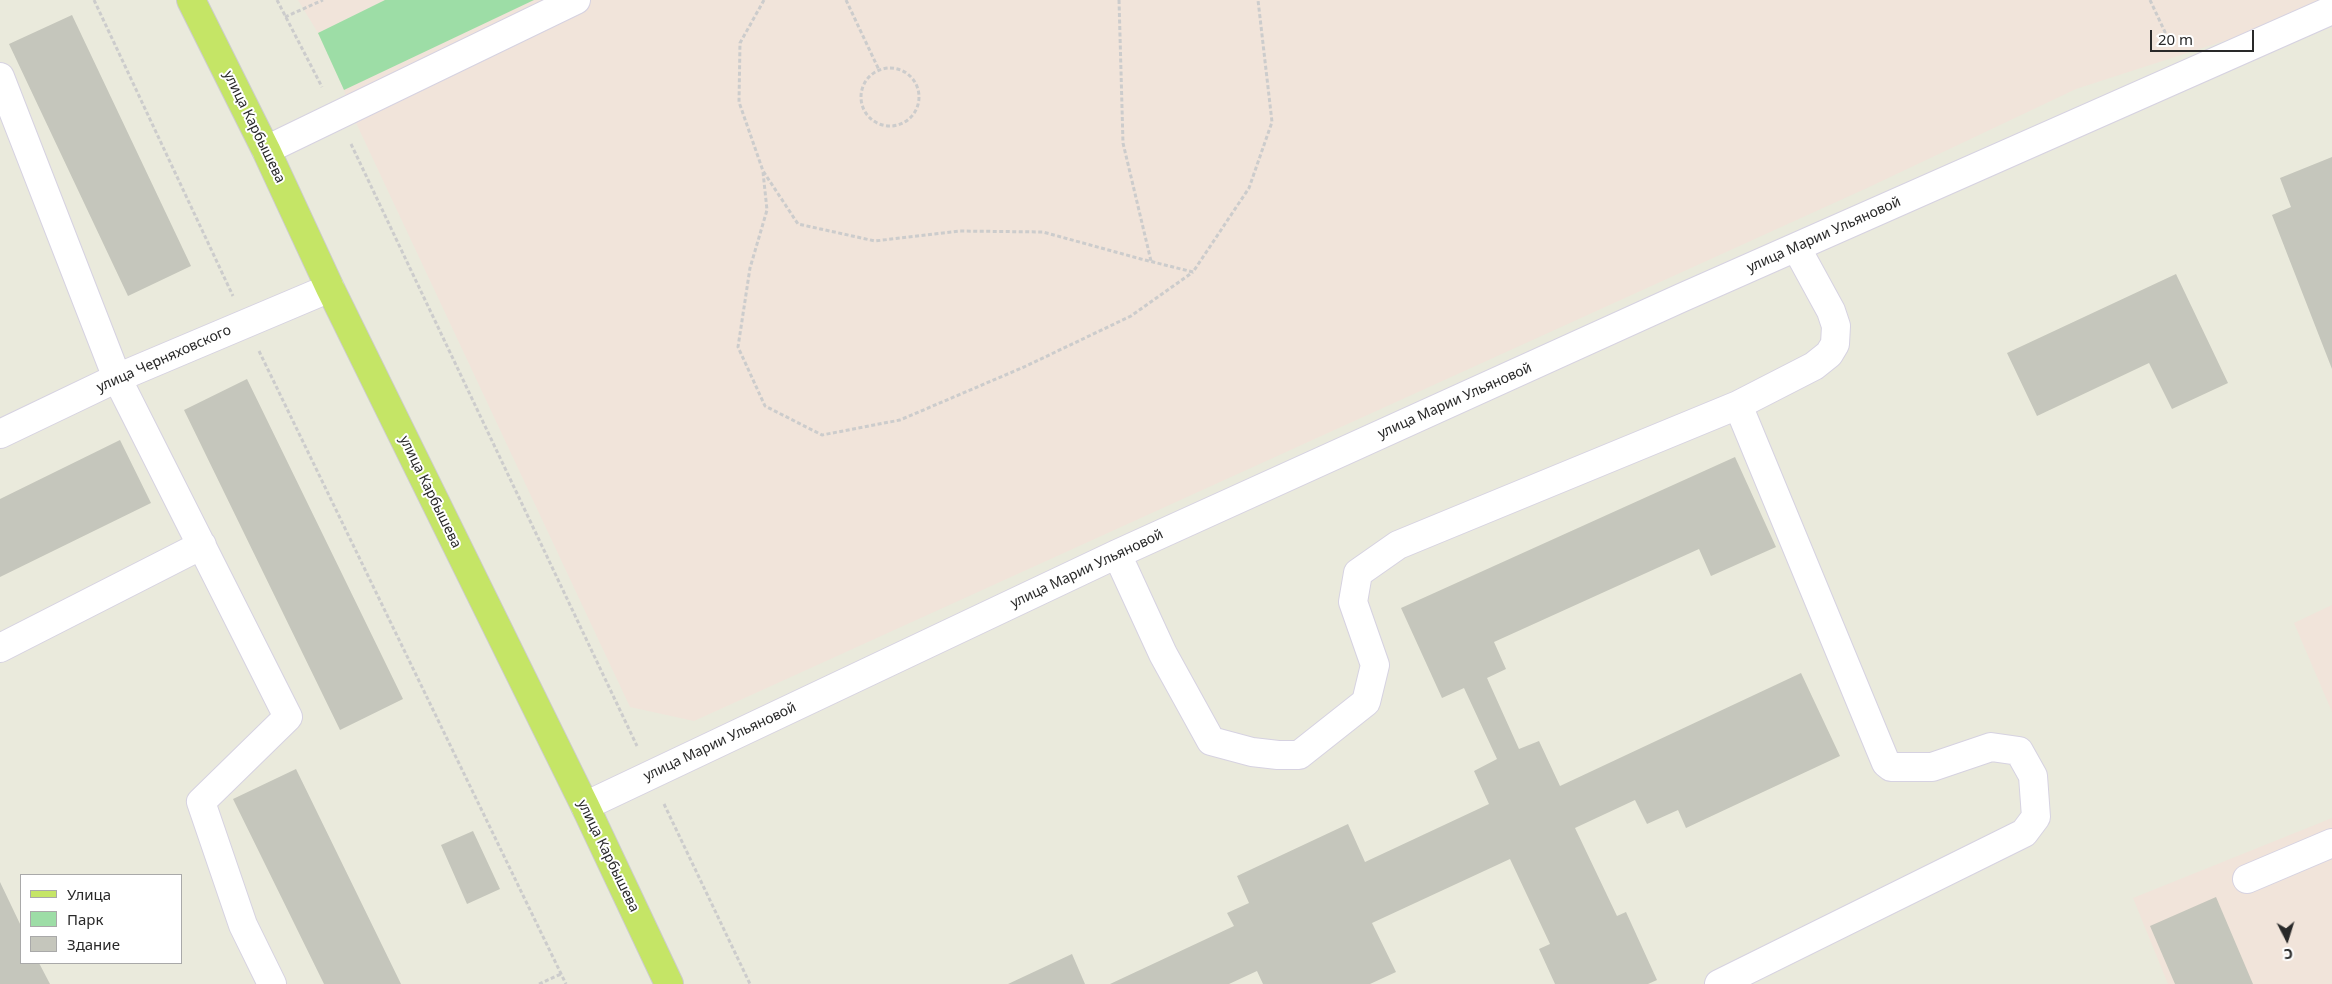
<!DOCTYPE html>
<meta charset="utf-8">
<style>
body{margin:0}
#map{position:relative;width:2332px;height:984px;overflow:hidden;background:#eaeadc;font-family:"Noto Sans",sans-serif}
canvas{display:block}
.legend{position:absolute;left:20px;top:874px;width:162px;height:90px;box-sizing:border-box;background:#fff;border:1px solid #a9a9a9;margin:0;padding:6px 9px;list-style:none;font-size:15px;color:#292929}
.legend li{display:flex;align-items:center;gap:10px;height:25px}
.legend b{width:25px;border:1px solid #a9a9a9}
.north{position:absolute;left:2262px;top:914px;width:50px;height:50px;-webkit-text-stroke:4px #fff;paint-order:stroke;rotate:175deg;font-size:14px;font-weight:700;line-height:20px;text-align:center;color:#292929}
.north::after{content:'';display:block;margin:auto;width:18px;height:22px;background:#292929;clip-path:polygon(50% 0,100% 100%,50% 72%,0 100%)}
.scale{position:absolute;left:2150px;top:30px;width:104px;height:22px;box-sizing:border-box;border:2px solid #292929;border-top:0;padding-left:6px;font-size:15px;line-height:18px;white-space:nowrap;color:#292929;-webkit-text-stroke:4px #fff;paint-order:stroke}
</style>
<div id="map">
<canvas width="2332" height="984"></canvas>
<ul class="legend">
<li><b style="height:6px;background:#c5e566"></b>Улица</li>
<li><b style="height:14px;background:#9ddda6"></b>Парк</li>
<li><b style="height:14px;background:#c5c6bc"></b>Здание</li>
</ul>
<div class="north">С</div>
<div class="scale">20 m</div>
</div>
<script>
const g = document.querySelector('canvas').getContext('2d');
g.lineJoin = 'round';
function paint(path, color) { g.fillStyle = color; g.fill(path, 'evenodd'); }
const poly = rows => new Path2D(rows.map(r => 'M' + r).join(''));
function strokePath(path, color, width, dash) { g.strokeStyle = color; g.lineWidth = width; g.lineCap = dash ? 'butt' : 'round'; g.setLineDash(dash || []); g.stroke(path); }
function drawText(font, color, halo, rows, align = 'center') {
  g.font = font + ' "Noto Sans",sans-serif'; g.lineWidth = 4; g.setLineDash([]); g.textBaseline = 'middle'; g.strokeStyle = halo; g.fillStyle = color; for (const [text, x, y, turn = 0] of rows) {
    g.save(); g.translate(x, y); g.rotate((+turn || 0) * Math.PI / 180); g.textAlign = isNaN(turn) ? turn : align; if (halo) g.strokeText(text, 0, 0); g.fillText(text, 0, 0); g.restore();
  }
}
const medical = poly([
 [298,0,2332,0,2332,6,2076,89,1867,188,694,721,630,707,350,110,344,90,318,33],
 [2332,605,2332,712,2294,623],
 [2332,818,2332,984,2168,984,2133,898]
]);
const green = poly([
 [385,0,534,0,344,90,318,33]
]);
const building = poly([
 [72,15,191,266,128,296,9,44],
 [2332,157,2332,369,2272,215,2291,207,2280,178],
 [2176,274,2228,383,2172,409,2149,363,2037,416,2007,353],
 [247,379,403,699,340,730,184,410],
 [120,440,151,503,0,577,0,499],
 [1735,457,1776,547,1711,576,1699,549,1494,642,1506,669,1487,678,1519,749,1539,741,1560,786,1801,673,1840,756,1686,828,1678,810,1647,824,1635,800,1575,828,1617,916,1626,912,1657,980,1648,984,1555,984,1539,949,1550,944,1510,859,1372,923,1396,972,1370,984,1263,984,1257,971,1229,984,1110,984,1234,926,1227,913,1249,903,1237,876,1348,824,1365,862,1489,804,1474,771,1497,759,1464,688,1442,698,1401,608],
 [296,769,401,984,324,984,233,799],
 [473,831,500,889,467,904,441,845],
 [0,882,21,926,21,963,39,963,50,984,0,984],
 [2216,897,2253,984,2175,984,2150,926],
 [1072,954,1085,984,1008,984]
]);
const path = poly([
 [94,0,233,296],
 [277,0,322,87],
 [764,0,740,43,739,102,763,171,798,224,875,241,960,231,1043,232,1141,259,1193,272,1249,188,1272,122,1258,0],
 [846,0,879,70],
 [1119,0,1123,143,1151,261],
 [2150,0,2172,47],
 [285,17,323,0],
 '861 97a29 29 0 1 1 58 0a29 29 0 1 1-58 0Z',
 [351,144,637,746],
 [763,172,767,210,750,268,738,347,765,406,822,435,900,420,1024,367,1131,316,1193,272],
 [259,351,566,984],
 [664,804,750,984],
 [539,984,561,974]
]);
const minor = poly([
 [0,77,117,378,288,717,201,802,243,925,272,984],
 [266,150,576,0],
 [1738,405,1814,366,1829,354,1835,344,1836,326,1831,311,1796,247],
 [0,434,117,378,330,288],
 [1117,554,1163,654,1211,741,1252,752,1278,755,1299,755,1366,702,1375,665,1353,602,1358,573,1398,545,1738,405,1886,763,1891,767,1932,767,1991,747,2019,751,2033,776,2036,817,2024,833,1719,984],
 [0,648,202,545],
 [585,806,1117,554,1681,298,2332,10],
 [2247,879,2332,843]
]);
const major = poly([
 [191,0,266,150,330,288,585,806,669,984]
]);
const streetNames = [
 ["улица Карбышева",254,127,64],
 ["улица Марии Ульяновой",1824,235,-24],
 ["улица Черняховского",164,359,-24],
 ["улица Марии Ульяновой",1455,401,-24],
 ["улица Карбышева",430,492,64],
 ["улица Марии Ульяновой",1087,569,-25],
 ["улица Марии Ульяновой",720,742,-25],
 ["улица Карбышева",608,856,64]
];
paint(medical, '#f1e4da');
paint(green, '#9ddda6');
paint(building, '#c5c6bc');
strokePath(minor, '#d6d2e1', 30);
strokePath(major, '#ccc', 30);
strokePath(path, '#ccc', 3, [4, 2.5]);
strokePath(minor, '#fff', 28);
strokePath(major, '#c5e566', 28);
drawText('14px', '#292929', '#fff', streetNames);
</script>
